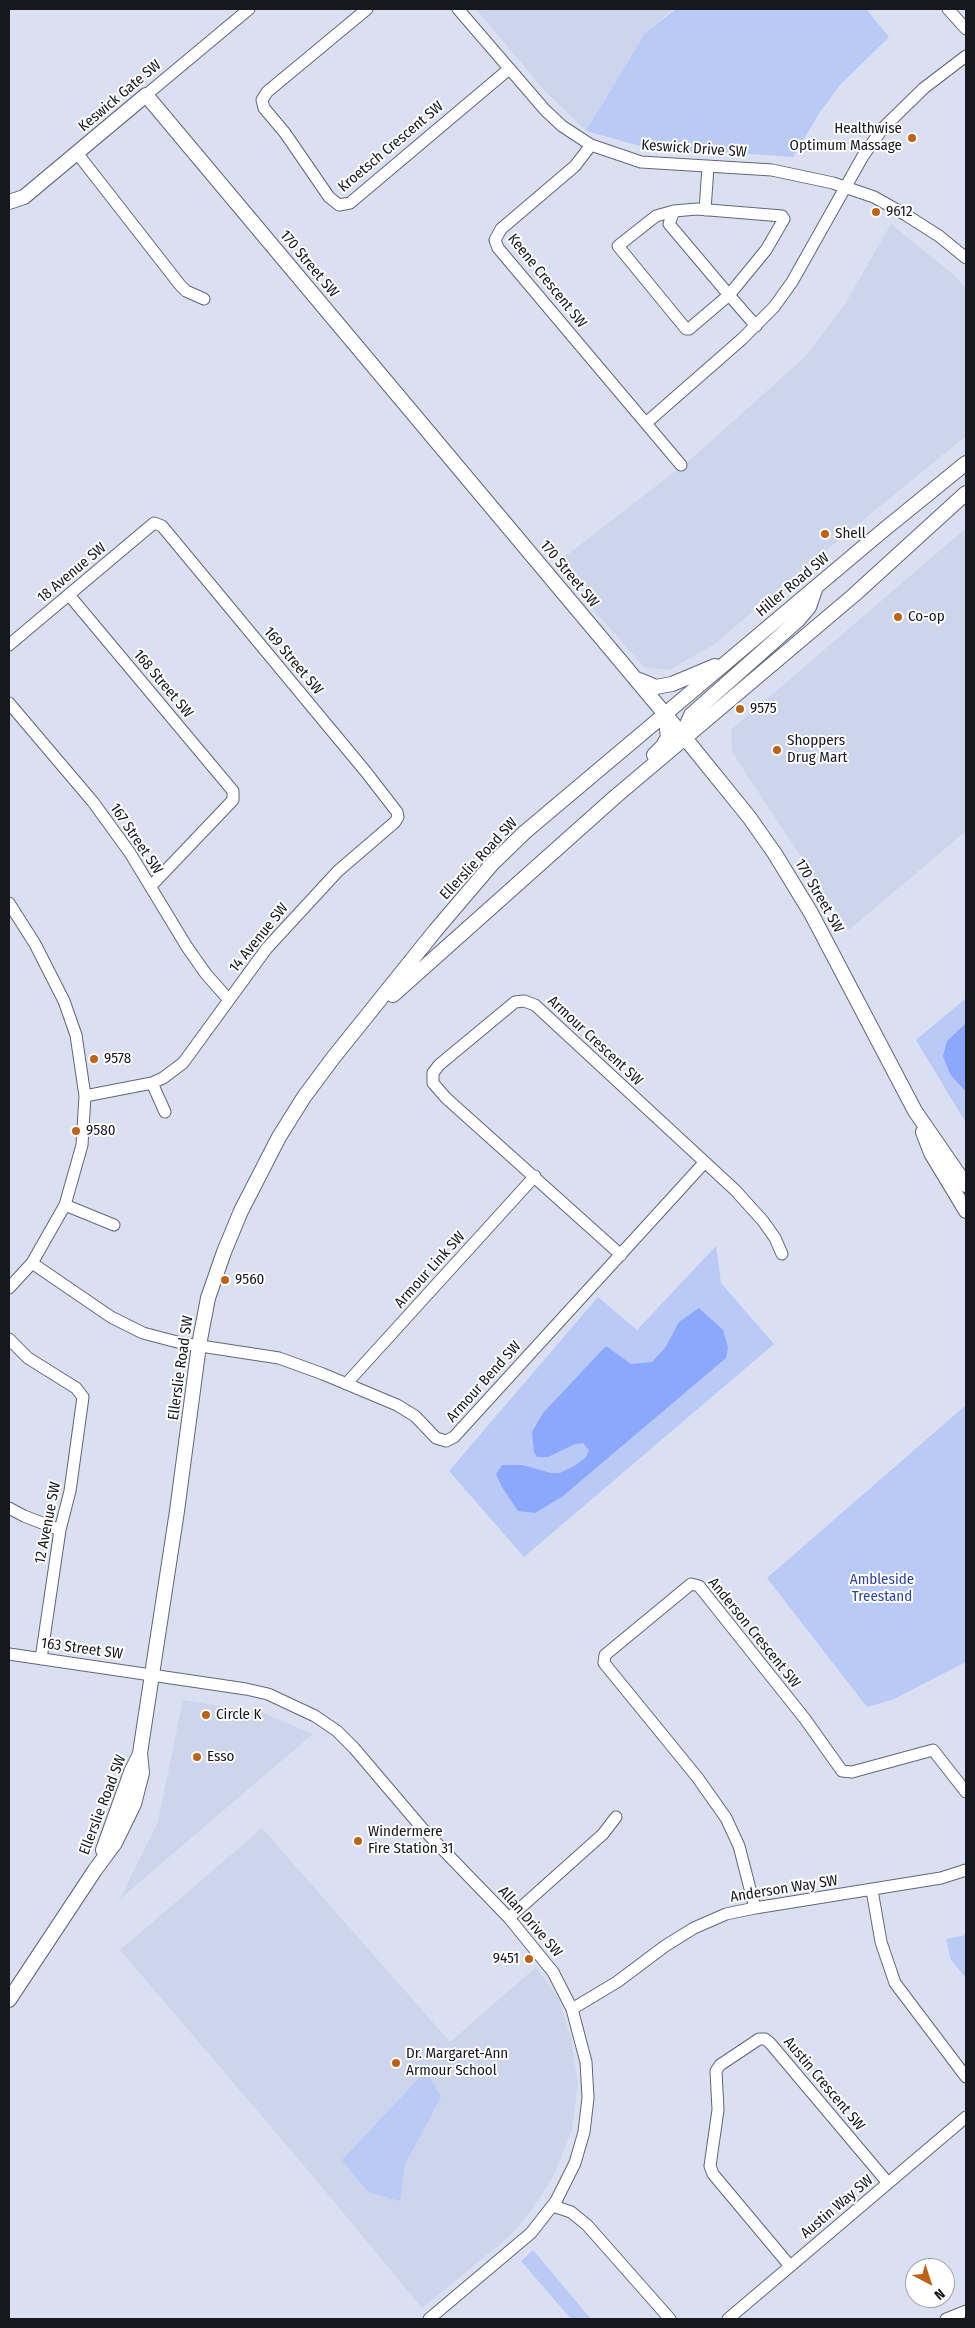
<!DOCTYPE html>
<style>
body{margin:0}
#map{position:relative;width:975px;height:2328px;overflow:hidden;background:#dae0f1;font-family:"Fira Sans Condensed",sans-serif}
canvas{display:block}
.frame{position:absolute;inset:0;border:10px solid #16181d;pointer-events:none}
.north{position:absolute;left:905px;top:2258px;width:50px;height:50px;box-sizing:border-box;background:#fff;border:1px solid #a2a3a5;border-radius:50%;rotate:140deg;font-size:14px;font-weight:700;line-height:20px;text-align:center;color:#16181d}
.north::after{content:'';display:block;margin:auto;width:18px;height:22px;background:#bf6215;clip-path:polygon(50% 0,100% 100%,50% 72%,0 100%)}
</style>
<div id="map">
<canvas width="975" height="2328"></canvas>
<div class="frame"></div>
<div class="north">N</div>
</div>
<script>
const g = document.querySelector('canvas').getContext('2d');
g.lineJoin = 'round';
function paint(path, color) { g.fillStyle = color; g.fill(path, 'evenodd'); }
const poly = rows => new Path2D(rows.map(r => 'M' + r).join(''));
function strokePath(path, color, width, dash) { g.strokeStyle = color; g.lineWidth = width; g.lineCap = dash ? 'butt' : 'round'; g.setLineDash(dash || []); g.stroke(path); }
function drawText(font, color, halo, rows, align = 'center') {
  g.font = font + ' "Fira Sans Condensed",sans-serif'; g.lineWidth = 4; g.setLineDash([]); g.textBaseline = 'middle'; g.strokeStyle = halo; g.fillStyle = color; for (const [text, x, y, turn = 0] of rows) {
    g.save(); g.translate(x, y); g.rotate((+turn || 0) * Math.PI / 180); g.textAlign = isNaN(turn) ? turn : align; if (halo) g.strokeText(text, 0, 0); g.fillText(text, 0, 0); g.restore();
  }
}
const built = poly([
 [476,9,673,9,645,33,586,131,545,91],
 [891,224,954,275,966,289,966,436,785,584,715,644,669,670,644,667,554,565,691,459,806,356,845,304],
 [966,528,966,831,849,930,732,752,731,730],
 [183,1700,263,1713,313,1734,120,1899,158,1821],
 [262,1828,450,2042,536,1967,559,1999,571,2038,578,2084,572,2130,554,2175,531,2211,511,2235,422,2308,306,2168,120,1950]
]);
const green = poly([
 [676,9,866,9,889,37,840,85,820,112,793,157,751,154,665,153,586,131,645,33],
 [966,998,966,1123,916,1040],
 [716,1246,721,1283,774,1344,524,1557,449,1471,598,1297,637,1330],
 [966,1405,966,1662,892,1700,867,1707,767,1578],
 [966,1935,966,1978,951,1960,946,1939],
 [426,2071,441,2097,405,2164,400,2201,368,2192,342,2160],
 [533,2250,591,2319,571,2319,521,2261]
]);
const water = poly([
 [966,1023,966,1092,950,1074,943,1056,947,1041],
 [699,1308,723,1330,728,1347,726,1358,563,1496,535,1513,518,1511,502,1487,496,1474,502,1465,522,1465,551,1473,560,1473,576,1465,586,1457,589,1450,583,1443,575,1444,548,1457,537,1457,534,1452,532,1432,543,1413,606,1346,631,1364,652,1362,665,1348,679,1322]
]);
const minor = poly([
 [367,9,267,92,262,100,264,108,285,133,329,197,339,205,350,203,509,69],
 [458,9,545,110,562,126,591,145,641,162,772,170,833,183,874,197,906,215,939,236,966,258],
 [948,9,966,29],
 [146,95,249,9],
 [591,145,575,166,501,229,495,240,498,248,681,465],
 [77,153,180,285,186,291,204,299],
 [705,210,708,167],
 [674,211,656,216,618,246,686,329,689,329,729,295,669,224,674,211,697,209,782,216,784,219,766,250,729,295,756,326],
 [646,423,742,339,774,307,792,282,863,156,883,128,924,88,966,56],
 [69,595,233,791,233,800,151,886],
 [9,645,154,523,162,526,366,772,397,812,398,817,395,822,338,871,267,948,183,1063,163,1078,152,1083,85,1096],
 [9,703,93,802,130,853,187,947,206,974,229,1000],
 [9,903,35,944,64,1001,76,1035,85,1096,82,1145,65,1205,32,1263,9,1288],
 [152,1083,165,1112],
 [65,1205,114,1225],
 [621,1255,446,1098,433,1083,433,1073,439,1065,515,1002,524,1001,535,1005,735,1190,763,1221,775,1238,782,1254],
 [32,1263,111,1317,143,1333,181,1343,279,1358,323,1374,397,1405,415,1416,436,1438,446,1441,454,1437,704,1163],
 [9,1339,28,1358,76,1388,83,1397,70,1491,60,1530,41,1659],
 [346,1384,535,1176],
 [9,1508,24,1516,60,1530],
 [9,1654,246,1689,268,1694,315,1716,337,1731,354,1748,422,1828,509,1918,553,1972,572,2009,586,2062,588,2098,584,2132,575,2163,556,2201,531,2233,429,2319],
 [872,1890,881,1942,895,1983,966,2077],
 [755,1908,739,1846,726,1818,697,1777,604,1663,605,1655,691,1584,699,1586,805,1719,842,1771,852,1772,933,1750,966,1792],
 [509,1918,603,1834,616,1817],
 [572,2009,617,1982,665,1946,694,1928,726,1914,755,1908,941,1878,966,1870],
 [553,2206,571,2212,587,2225,670,2319],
 [790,2266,713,2174,710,2166,718,2110,716,2071,720,2065,759,2039,765,2039,770,2043,888,2183],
 [728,2319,966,2117],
 [946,2319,966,2311]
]);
const major = poly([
 [9,202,24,197,146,95,685,738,749,817,775,854,811,913,915,1111,966,1185],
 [639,680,656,687,672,684,715,666],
 [685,738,684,731,691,715,798,620,809,607,816,587],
 [654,755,663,746,668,737,665,714],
 [393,995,615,797,854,595,966,493],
 [923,1132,931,1153,966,1211],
 [103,1850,131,1772,140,1754],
 [9,2000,95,1870,115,1843,134,1804,142,1773,140,1753,177,1511,199,1345,208,1298,224,1252,241,1211,279,1137,304,1097,333,1058,435,931,492,864,525,832,880,533,966,463]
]);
const markers = [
 [912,138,5,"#bf6215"],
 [876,212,5,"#bf6215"],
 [825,534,5,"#bf6215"],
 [898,617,5,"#bf6215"],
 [740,709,5,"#bf6215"],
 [777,750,5,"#bf6215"],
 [94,1059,5,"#bf6215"],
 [76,1131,5,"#bf6215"],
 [225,1280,5,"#bf6215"],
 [206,1715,5,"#bf6215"],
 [197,1757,5,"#bf6215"],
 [358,1841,5,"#bf6215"],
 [529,1959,5,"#bf6215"],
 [396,2063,5,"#bf6215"]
];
const streetNames = [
 ["Keswick Gate SW",120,96,-40],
 ["Kroetsch Crescent SW",391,147,-40],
 ["Keswick Drive SW",694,149,4],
 ["170 Street SW",309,264,50],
 ["Keene Crescent SW",547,281,51],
 ["18 Avenue SW",72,573,-40],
 ["170 Street SW",569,574,50],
 ["Hiller Road SW",793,585,-40],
 ["169 Street SW",293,661,50],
 ["168 Street SW",163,684,50],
 ["167 Street SW",136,839,56],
 ["Ellerslie Road SW",479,859,-47],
 ["170 Street SW",819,896,60],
 ["14 Avenue SW",259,938,-51],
 ["Armour Crescent SW",595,1041,43],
 ["Armour Link SW",430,1270,-48],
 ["Ellerslie Road SW",181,1368,-82],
 ["Armour Bend SW",484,1382,-48],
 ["12 Avenue SW",48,1523,-79],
 ["Anderson Crescent SW",754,1633,51],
 ["163 Street SW",82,1649,8],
 ["Ellerslie Road SW",103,1805,-69],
 ["Anderson Way SW",784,1889,-9],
 ["Allan Drive SW",530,1922,49],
 ["Austin Crescent SW",824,2084,50],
 ["Austin Way SW",837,2207,-40]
];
const poiNames = [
 ["Healthwise",902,129,"right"],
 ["Optimum Massage",902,146,"right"],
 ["9612",886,212],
 ["Shell",835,534],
 ["Co-op",908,617],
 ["9575",750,709],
 ["Shoppers",787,741],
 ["Drug Mart",787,758],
 ["9578",104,1059],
 ["9580",86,1131],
 ["9560",235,1280],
 ["Circle K",216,1715],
 ["Esso",207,1757],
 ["Windermere",368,1832],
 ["Fire Station 31",368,1849],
 ["9451",519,1959,"right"],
 ["Dr. Margaret-Ann",406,2054],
 ["Armour School",406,2071]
];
const parkNames = [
 ["Ambleside",882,1580],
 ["Treestand",882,1597]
];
paint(built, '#cdd5ed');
paint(green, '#b9caf7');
paint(water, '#8ca8fd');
strokePath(minor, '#626775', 13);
strokePath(major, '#626775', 16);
strokePath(minor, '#fff', 11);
strokePath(major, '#fff', 14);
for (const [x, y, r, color] of markers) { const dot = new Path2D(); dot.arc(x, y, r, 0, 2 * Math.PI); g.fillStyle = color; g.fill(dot); strokePath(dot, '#fff', 2); }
drawText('15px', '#16181d', '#fff', streetNames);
drawText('15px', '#16181d', '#fff', poiNames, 'left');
drawText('15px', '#2f43a4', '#fff', parkNames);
</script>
